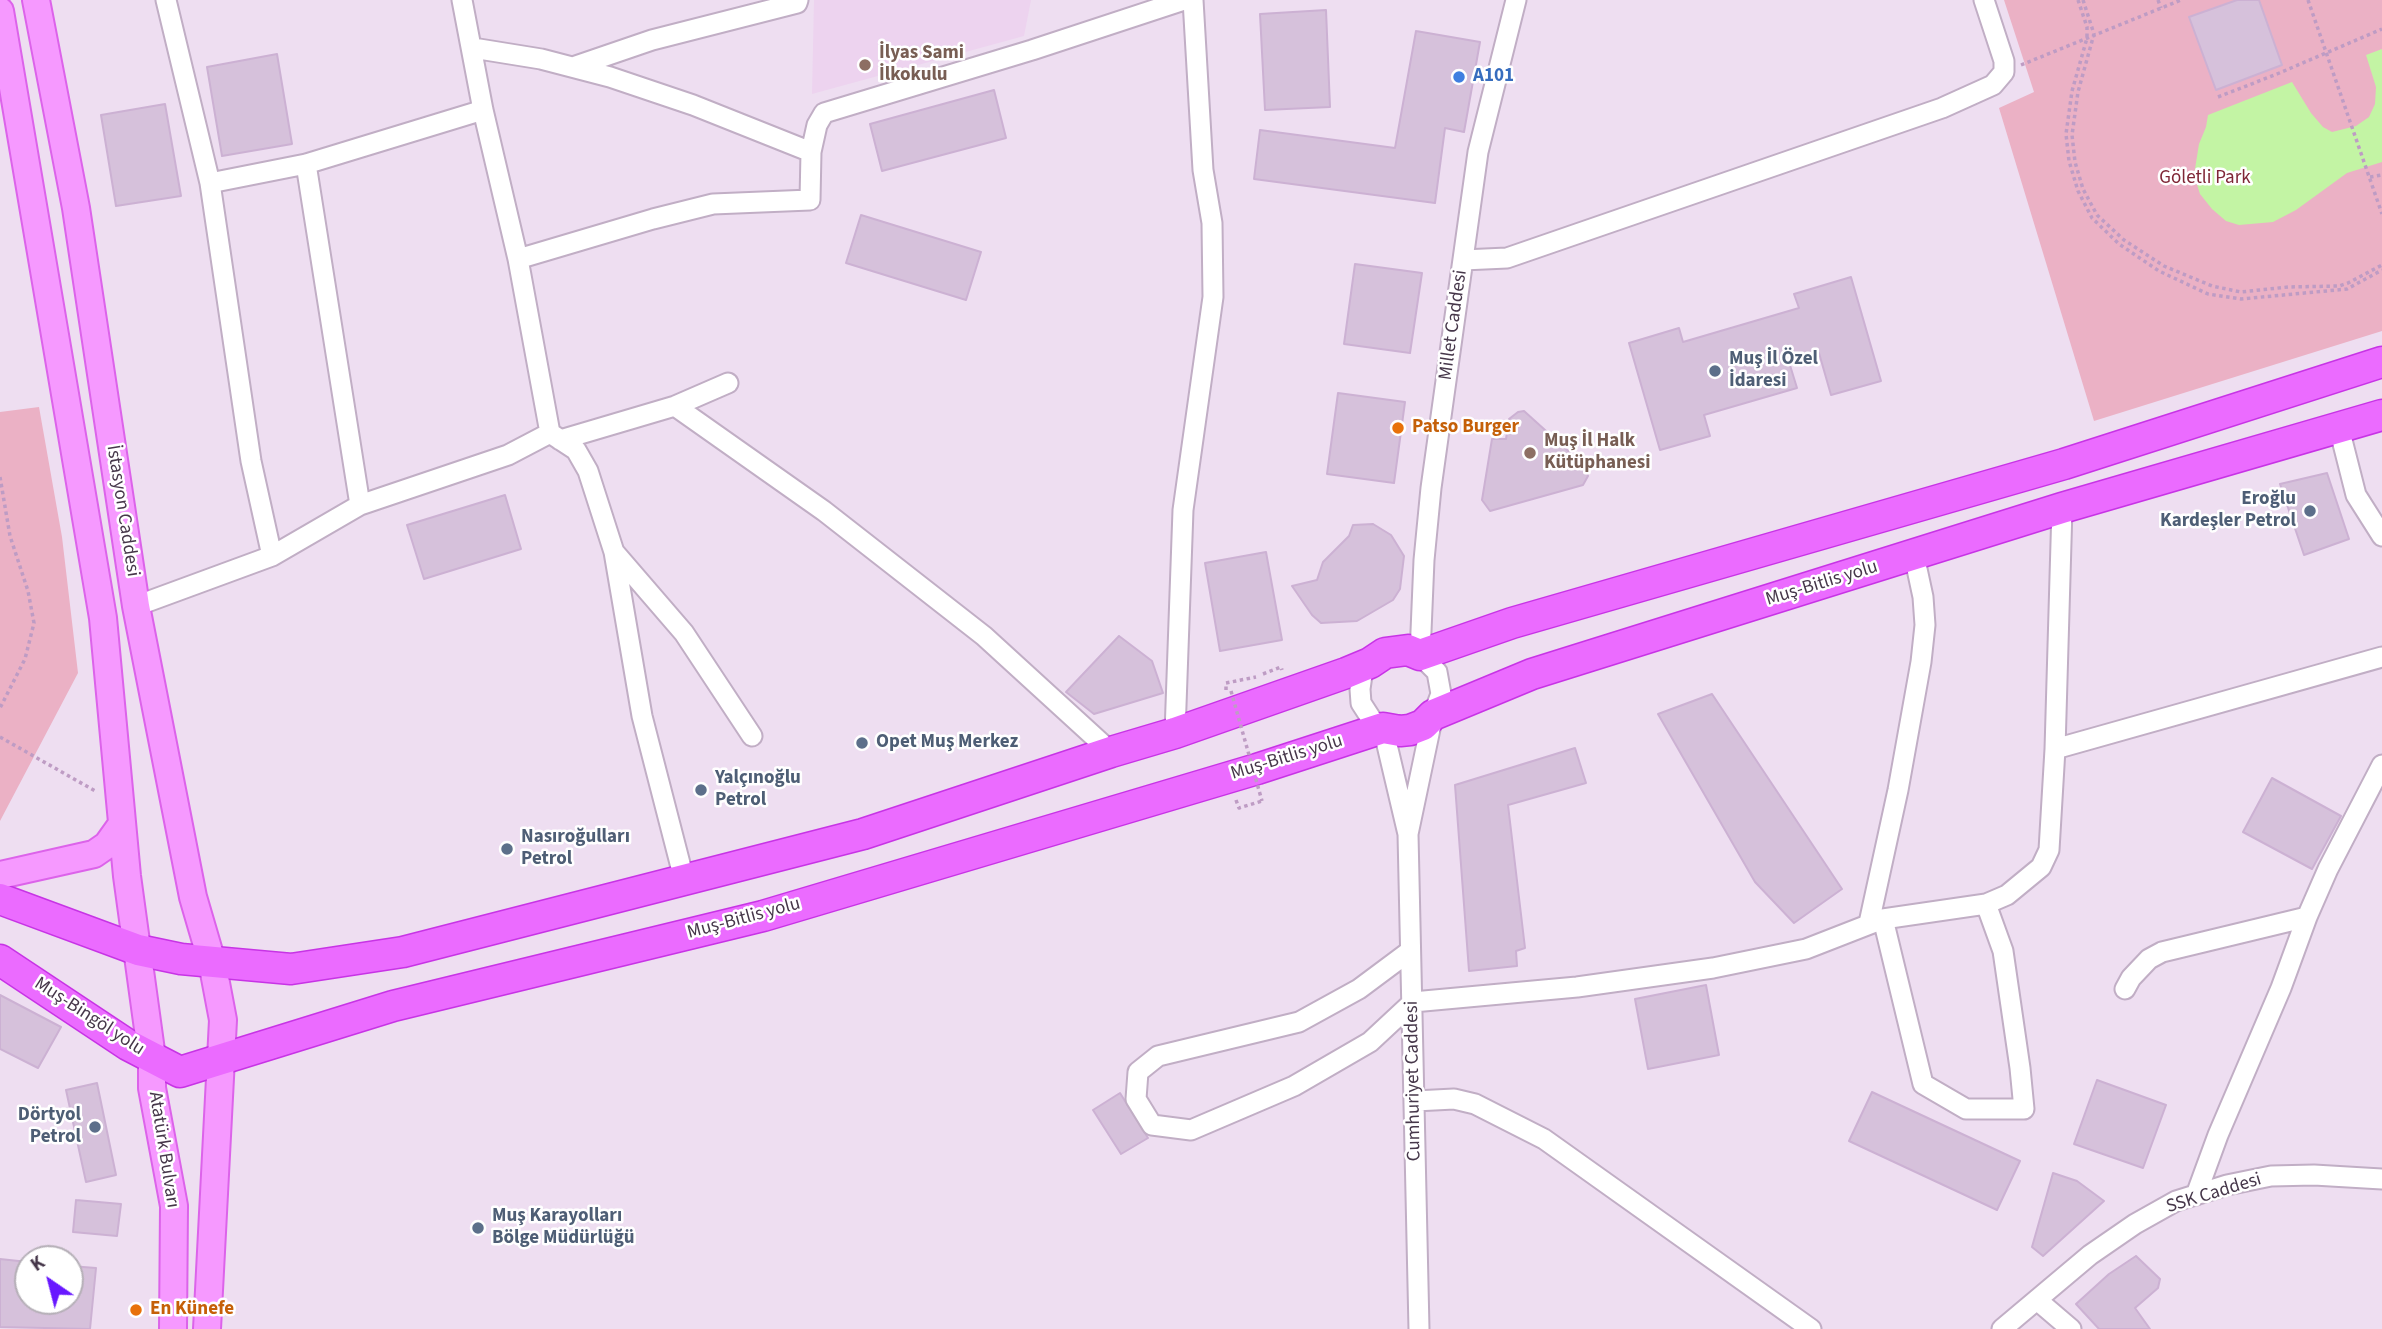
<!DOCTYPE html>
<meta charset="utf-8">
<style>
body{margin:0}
#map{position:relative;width:2382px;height:1329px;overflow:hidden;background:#f4e9f5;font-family:"Source Sans 3",sans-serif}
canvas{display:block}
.north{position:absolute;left:14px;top:1245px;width:70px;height:70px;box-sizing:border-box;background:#fff;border:2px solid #b5afb7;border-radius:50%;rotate:325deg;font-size:19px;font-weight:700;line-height:28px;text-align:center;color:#46374a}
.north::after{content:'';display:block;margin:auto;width:24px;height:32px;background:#6817ff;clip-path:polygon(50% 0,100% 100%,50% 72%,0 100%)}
</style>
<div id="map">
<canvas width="2382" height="1329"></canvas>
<div class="north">K</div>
</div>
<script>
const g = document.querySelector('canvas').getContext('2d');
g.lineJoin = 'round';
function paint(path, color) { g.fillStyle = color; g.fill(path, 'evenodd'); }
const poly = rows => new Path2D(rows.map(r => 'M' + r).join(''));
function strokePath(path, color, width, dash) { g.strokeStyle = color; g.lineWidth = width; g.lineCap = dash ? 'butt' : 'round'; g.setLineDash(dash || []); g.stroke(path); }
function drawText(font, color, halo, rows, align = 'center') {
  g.font = font + ' "Source Sans 3",sans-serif'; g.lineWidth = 5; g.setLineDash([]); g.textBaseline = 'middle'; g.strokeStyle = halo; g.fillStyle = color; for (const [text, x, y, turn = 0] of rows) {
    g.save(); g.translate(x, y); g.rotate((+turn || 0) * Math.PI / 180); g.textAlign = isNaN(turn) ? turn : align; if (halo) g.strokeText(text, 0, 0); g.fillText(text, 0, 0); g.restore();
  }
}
const residential = poly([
 [0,0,2382,0,2382,1329,0,1329],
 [28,1259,70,1259,70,1301,28,1301]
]);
const education = poly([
 [814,0,1031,0,1024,36,812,94]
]);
const green = poly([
 [2004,0,2382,0,2382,331,2094,421,1999,108,2034,92],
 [39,407,62,537,78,673,0,821,0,412]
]);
const water = poly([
 [2382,49,2382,162,2347,173,2296,210,2273,222,2239,225,2226,221,2212,209,2200,194,2194,175,2199,144,2206,127,2208,115,2292,82,2311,113,2323,127,2332,132,2356,126,2369,117,2375,104,2376,87,2366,55]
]);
const building = poly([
 [2237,0,2259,0,2282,65,2216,90,2189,17,2237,0],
 [1326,10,1330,107,1265,110,1260,14,1326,10],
 [1416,31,1480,42,1464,132,1445,128,1435,203,1254,179,1260,130,1395,148,1416,31],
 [277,54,292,144,222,156,207,67,277,54],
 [994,90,1006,138,882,171,870,124,994,90],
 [165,104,181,196,116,206,101,115,165,104],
 [861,215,981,252,966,300,846,263,861,215],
 [1355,264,1422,273,1410,353,1344,344,1355,264],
 [1851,277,1881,381,1831,395,1819,353,1789,362,1797,388,1704,415,1710,436,1660,450,1629,343,1679,328,1683,342,1799,308,1794,294,1851,277],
 [1338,393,1405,402,1394,483,1327,474,1338,393],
 [1524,411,1586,467,1588,476,1583,485,1490,511,1482,500,1492,439,1506,439,1509,419,1518,412,1524,411],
 [2327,473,2349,539,2304,555,2280,484,2327,473],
 [505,495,521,549,424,579,407,525,505,495],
 [1373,524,1391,535,1404,556,1400,589,1393,600,1357,621,1321,623,1312,615,1292,586,1317,580,1323,562,1349,536,1353,525,1373,524],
 [1266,552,1282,640,1220,651,1205,563,1266,552],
 [1119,636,1152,661,1163,693,1094,714,1066,692,1119,636],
 [1712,694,1842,889,1794,923,1755,882,1658,714,1712,694],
 [1575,748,1586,783,1508,805,1525,948,1516,951,1517,966,1469,971,1455,785,1575,748],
 [2272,778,2341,816,2312,869,2243,832,2272,778],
 [1706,985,1719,1055,1648,1069,1635,999,1706,985],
 [0,995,61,1027,38,1068,0,1049,0,995],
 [2097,1080,2166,1105,2143,1168,2074,1144,2097,1080],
 [97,1083,116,1175,86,1182,66,1090,97,1083],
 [1872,1092,2020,1161,1997,1210,1849,1141,1872,1092],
 [1120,1093,1148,1138,1121,1154,1093,1110,1120,1093],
 [2053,1173,2077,1181,2104,1201,2043,1256,2032,1247,2053,1173],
 [76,1200,121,1204,117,1236,73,1232,76,1200],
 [2136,1256,2160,1279,2158,1288,2135,1308,2150,1329,2099,1329,2076,1304,2109,1274,2136,1256],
 [0,1259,28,1262,28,1301,70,1301,70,1266,96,1268,90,1329,0,1327,0,1259]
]);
const path = poly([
 [2078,0,2087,27,2087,38,2072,91,2066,134,2069,161,2078,191,2092,218,2119,244,2159,271,2208,294,2241,299,2347,289,2382,270],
 [2083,0,2094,34,2078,92,2072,135,2075,162,2083,189,2097,215,2124,240,2164,266,2212,286,2241,292,2288,287,2339,286,2348,283,2382,265],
 [2158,0,2161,8],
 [2308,0,2382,214],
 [2021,65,2181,0],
 [2218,97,2277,74,2382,29],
 [2370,177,2382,175],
 [0,477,10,536,28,591,34,623,25,659,0,708],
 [1263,674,1281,667,1282,670],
 [1226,690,1226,683,1256,677],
 [0,737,97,792],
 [1236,800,1239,808,1262,801]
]);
const minor = poly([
 [166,0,210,183,251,461,272,556],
 [462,0,483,110,518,259,550,433,576,450,588,471,614,552,642,716,684,879],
 [473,48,541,59,610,77,693,105,811,152],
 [573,67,652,40,797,3,798,0],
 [306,164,360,505],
 [210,183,306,164,483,110],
 [518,259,653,219,713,204,810,200,811,152,817,125,824,113,1032,50,1184,0],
 [1463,260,1507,258,1942,108,1993,85,2004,72,2004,61,1984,0],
 [675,406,824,511,984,636,1111,752],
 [2339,428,2356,495,2382,536],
 [560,440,675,406,728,383],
 [615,553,684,633,752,736],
 [136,606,272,556,360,505,508,455,550,433],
 [1370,663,1362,675,1360,689,1361,703,1372,720,1383,728,1408,834,1419,1329],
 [1175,733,1183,510,1213,297,1212,223,1203,170,1193,0],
 [2055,749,2382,657],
 [1408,834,1433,715,1441,694,1437,672,1420,655,1424,560,1431,488,1478,152,1516,0],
 [1883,919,1923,1084,1966,1109,2024,1109,2020,1068,2003,951,1986,904],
 [1869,923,1898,790,1921,662,1925,625,1923,597,1914,555],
 [1410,951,1359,989,1299,1022,1158,1056,1138,1072,1136,1099,1152,1125,1191,1130,1294,1086,1370,1042,1413,1002,1577,987,1713,968,1806,949,1883,919,1986,904,2007,895,2041,867,2049,850,2055,749,2062,508],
 [2125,989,2131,978,2149,959,2162,952,2307,917],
 [1415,1101,1454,1099,1475,1104,1544,1139,1811,1329],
 [2196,1195,2218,1135,2281,988,2307,917,2328,869,2382,765],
 [2037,1300,2071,1329],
 [2002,1329,2090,1255,2135,1224,2176,1201,2227,1185,2271,1176,2314,1175,2382,1179]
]);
const major = poly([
 [36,0,76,208,136,606,193,897,212,962,223,1020,207,1329],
 [0,11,103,618,127,876,152,1058,152,1088,174,1206,173,1329],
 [0,875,94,854,107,845,122,824]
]);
const highway = poly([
 [0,899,138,950,181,959,291,969,403,952,863,834,1111,752,1175,733,1346,673,1370,663,1385,653,1408,650,1420,655,1512,623,2064,464,2382,362],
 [0,960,128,1045,180,1072,393,1006,763,916,1257,769,1383,728,1400,731,1410,730,1423,725,1433,715,1532,674,2062,508,2382,415]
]);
const pathBridge = poly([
 [1231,691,1262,801]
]);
const markers = [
 [865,65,7,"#8d6e63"],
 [1459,77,7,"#3f7fe0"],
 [1715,371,7,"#5c6f8a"],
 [1398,428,7,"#e8710a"],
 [1530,453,7,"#8d6e63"],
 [2310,511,7,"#5c6f8a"],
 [862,743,7,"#5c6f8a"],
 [701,790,7,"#5c6f8a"],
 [507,849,7,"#5c6f8a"],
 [95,1127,7,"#5c6f8a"],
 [478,1228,7,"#5c6f8a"],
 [136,1310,7,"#e8710a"]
];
const educationNames = [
 ["İlyas Sami",879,54],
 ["İlkokulu",879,76],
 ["Muş İl Halk",1544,442],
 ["Kütüphanesi",1544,464]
];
const shopNames = [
 ["A101",1473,77]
];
const parkNames = [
 ["Göletli Park",2205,179]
];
const streetNames = [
 ["Millet Caddesi",1454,325,-82],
 ["İstasyon Caddesi",122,511,81],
 ["Muş-Bitlis yolu",1822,584,-17],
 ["Muş-Bitlis yolu",1287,758,-17],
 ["Muş-Bitlis yolu",744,919,-15],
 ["Muş-Bingöl yolu",89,1017,33],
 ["Cumhuriyet Caddesi",1414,1081,-91],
 ["Atatürk Bulvarı",163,1150,81],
 ["SSK Caddesi",2214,1194,-17]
];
const serviceNames = [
 ["Muş İl Özel",1729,360],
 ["İdaresi",1729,382],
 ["Eroğlu",2296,500,"right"],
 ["Kardeşler Petrol",2296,522,"right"],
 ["Opet Muş Merkez",876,743],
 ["Yalçınoğlu",715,779],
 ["Petrol",715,801],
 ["Nasıroğulları",521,838],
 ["Petrol",521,860],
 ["Dörtyol",81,1116,"right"],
 ["Petrol",81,1138,"right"],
 ["Muş Karayolları",492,1217],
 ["Bölge Müdürlüğü",492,1239]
];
const foodNames = [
 ["Patso Burger",1412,428],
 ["En Künefe",150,1310]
];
paint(residential, '#eedef1');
paint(education, '#edd3ef');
paint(green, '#ebb1c5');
paint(water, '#c3f4a4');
paint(building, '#d6c1db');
strokePath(building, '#ccb1d3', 2);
strokePath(minor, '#c1aec5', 23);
strokePath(major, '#dc63ea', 30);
strokePath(highway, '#c734e5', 33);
strokePath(path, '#be9cc4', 3.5, [3.5, 3.5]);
strokePath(minor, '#fff', 19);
strokePath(major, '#f699ff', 26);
strokePath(highway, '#eb6bff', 30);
strokePath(pathBridge, '#be9cc4', 3.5, [3.5, 3.5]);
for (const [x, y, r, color] of markers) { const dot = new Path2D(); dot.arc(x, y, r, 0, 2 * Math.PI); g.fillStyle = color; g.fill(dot); strokePath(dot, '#fff', 2.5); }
drawText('bold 19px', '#785e54', '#fff', educationNames, 'left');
drawText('bold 19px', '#366cbe', '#fff', shopNames, 'left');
drawText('19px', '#7f2636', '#fff', parkNames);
drawText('19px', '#46374a', '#fff', streetNames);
drawText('bold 19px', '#4e5e75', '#fff', serviceNames, 'left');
drawText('bold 19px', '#c56008', '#fff', foodNames, 'left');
</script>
